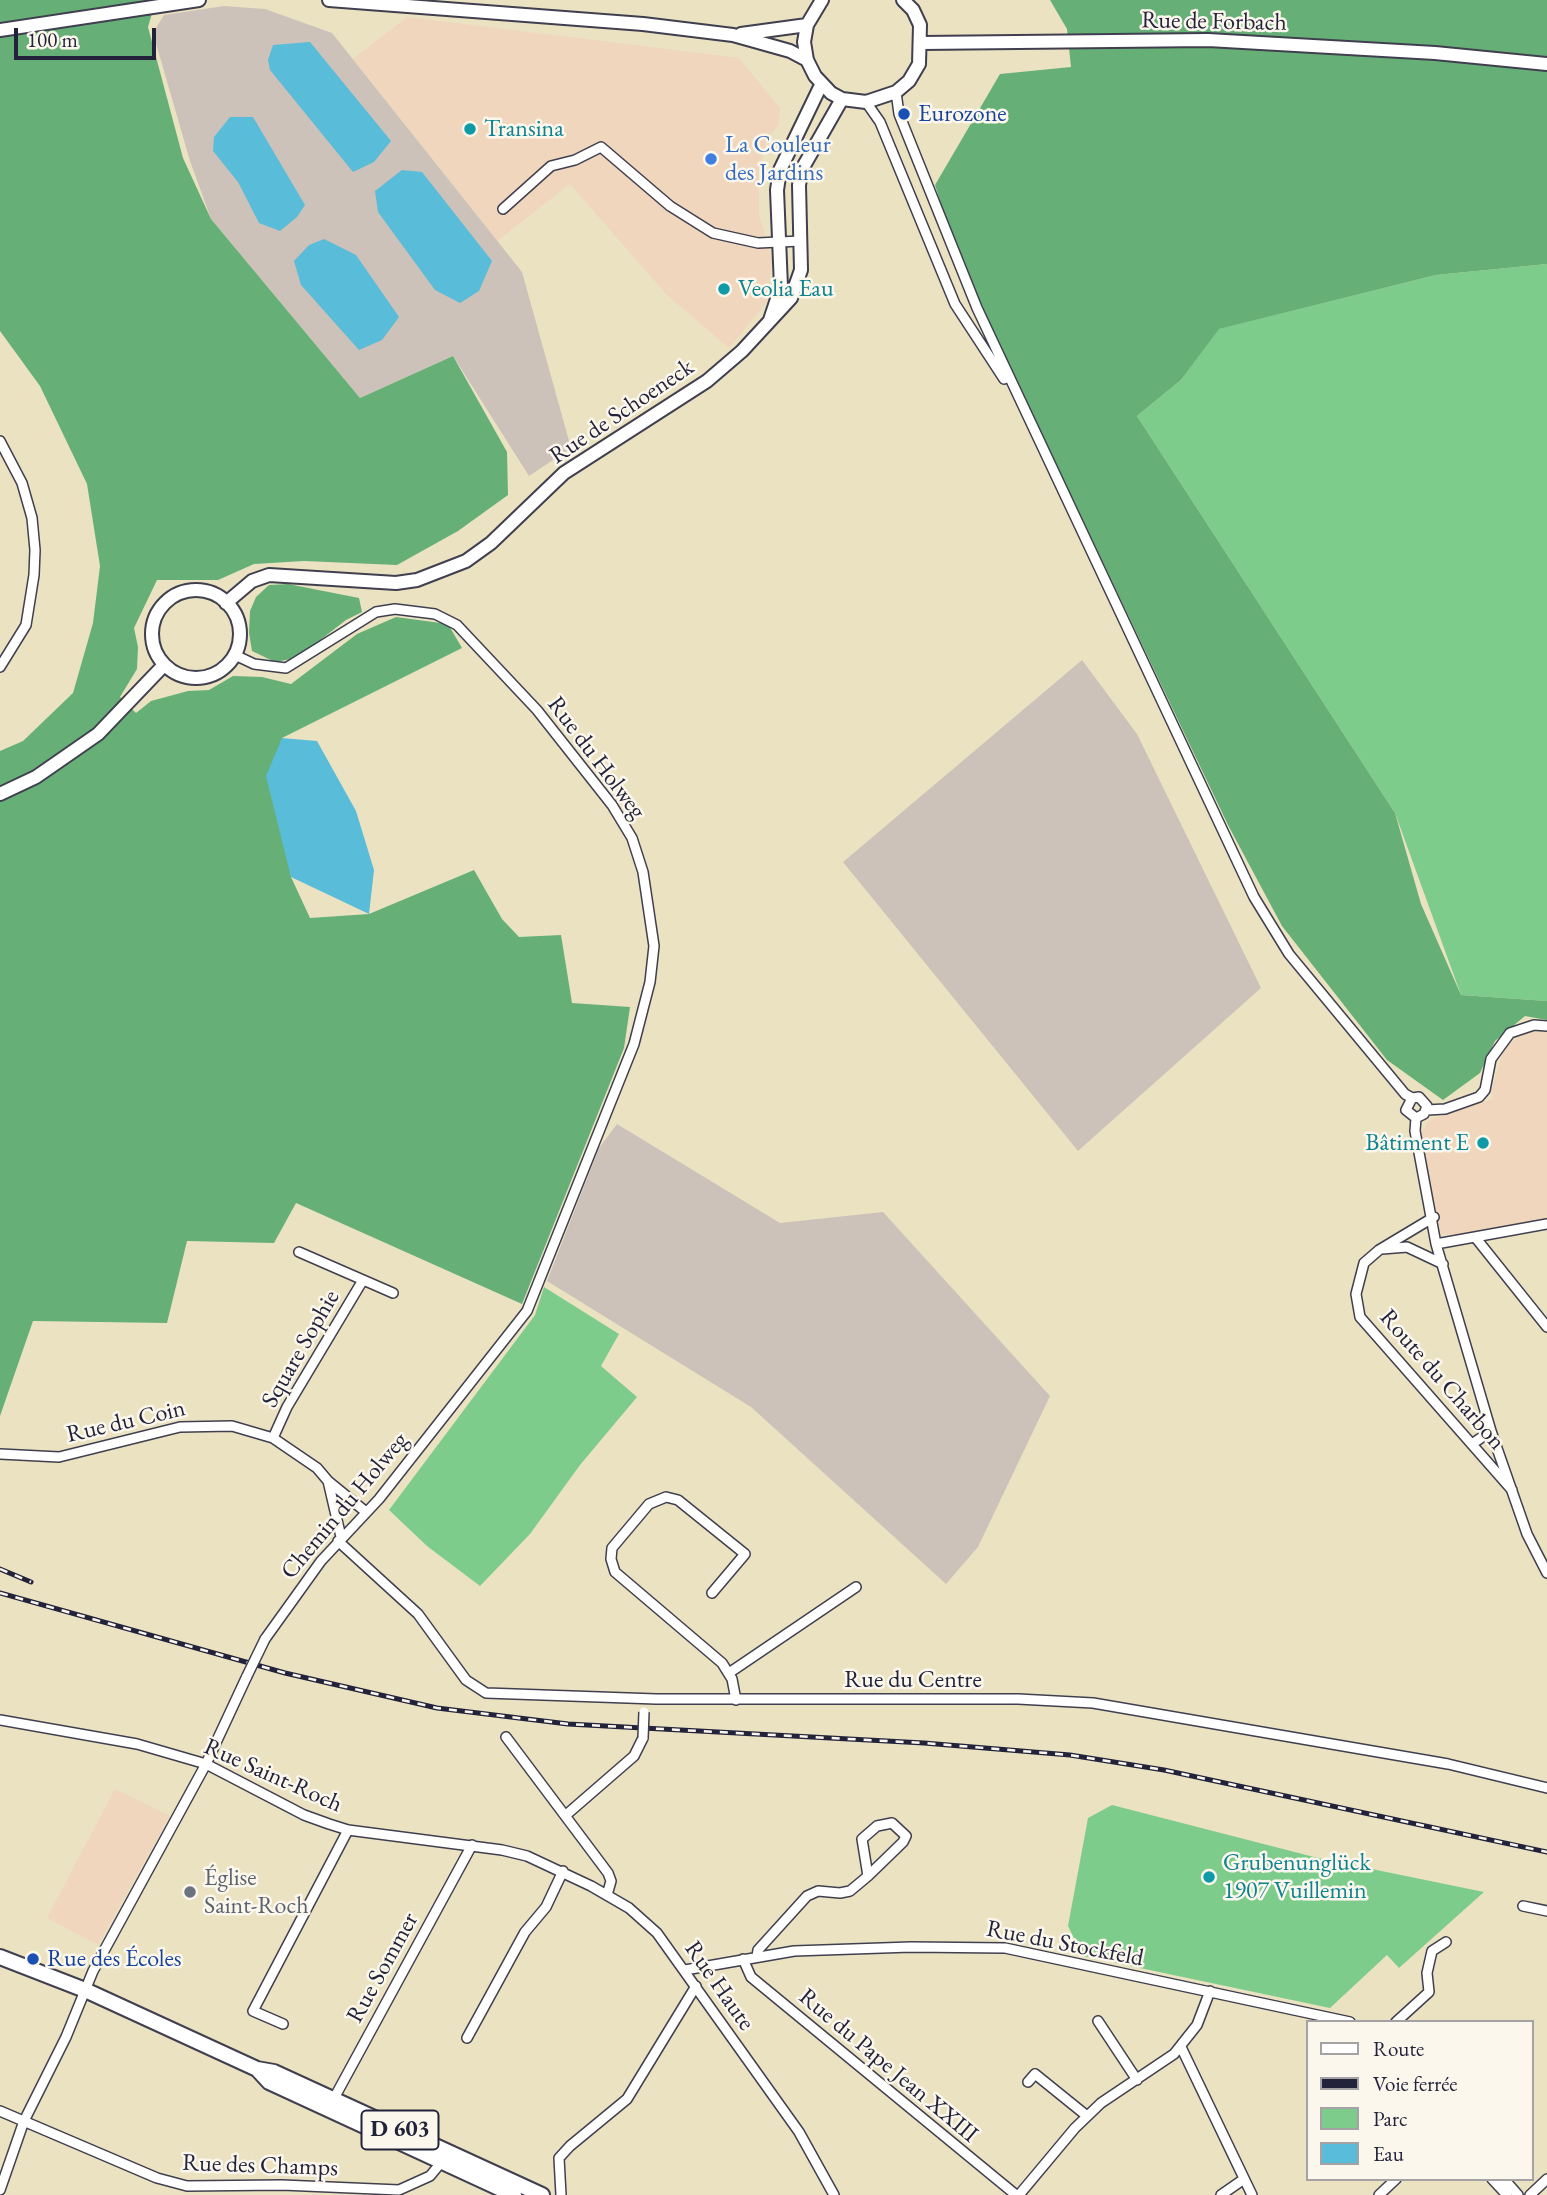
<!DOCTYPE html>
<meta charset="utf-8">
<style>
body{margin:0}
#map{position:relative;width:1547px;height:2195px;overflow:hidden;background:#ebe2c2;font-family:"EB Garamond",serif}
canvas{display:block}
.legend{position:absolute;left:1306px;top:2020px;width:228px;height:161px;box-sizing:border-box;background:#fbf7ec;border:2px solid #a4a2a5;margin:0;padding:9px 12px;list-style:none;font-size:21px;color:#22223b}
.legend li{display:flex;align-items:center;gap:14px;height:35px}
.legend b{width:35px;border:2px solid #a4a2a5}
.scale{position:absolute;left:14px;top:28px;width:142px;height:32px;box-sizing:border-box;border:4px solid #22223b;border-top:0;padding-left:9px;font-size:21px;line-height:24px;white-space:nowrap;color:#22223b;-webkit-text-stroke:5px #fbf7ec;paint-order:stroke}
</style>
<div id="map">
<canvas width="1547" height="2195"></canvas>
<ul class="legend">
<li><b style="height:9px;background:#fff"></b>Route</li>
<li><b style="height:9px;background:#22223b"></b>Voie ferrée</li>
<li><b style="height:19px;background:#7ecc8b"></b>Parc</li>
<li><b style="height:19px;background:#59bcd8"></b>Eau</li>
</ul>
<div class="scale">100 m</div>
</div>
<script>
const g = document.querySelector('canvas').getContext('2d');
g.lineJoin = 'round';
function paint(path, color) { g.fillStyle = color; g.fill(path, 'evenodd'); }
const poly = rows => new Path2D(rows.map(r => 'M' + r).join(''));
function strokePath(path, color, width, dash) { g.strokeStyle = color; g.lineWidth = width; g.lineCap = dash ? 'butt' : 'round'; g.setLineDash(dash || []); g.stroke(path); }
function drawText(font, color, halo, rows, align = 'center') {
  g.font = font + ' "EB Garamond",serif'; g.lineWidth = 5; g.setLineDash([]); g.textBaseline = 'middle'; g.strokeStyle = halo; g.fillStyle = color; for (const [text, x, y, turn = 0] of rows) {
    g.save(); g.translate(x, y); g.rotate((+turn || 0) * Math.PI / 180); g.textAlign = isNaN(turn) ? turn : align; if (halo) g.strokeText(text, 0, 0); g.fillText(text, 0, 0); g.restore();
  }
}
const built = poly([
 [407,17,739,58,780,108,779,124,767,140,759,169,759,214,772,261,767,302,729,348,667,295,570,184,497,241,353,59],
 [1528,1029,1547,1031,1547,1221,1466,1235,1441,1234,1421,1134,1429,1120,1493,1099,1492,1089,1505,1045,1514,1035],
 [115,1789,170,1816,98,1945,47,1918]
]);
const industrial = poly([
 [224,6,265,9,332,33,522,272,571,448,529,476,453,356,360,398,211,219,190,161,153,33,164,15],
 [1082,660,1137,734,1261,988,1078,1151,843,862],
 [617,1124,780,1223,883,1212,1050,1396,978,1547,946,1584,751,1407,547,1281,599,1148]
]);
const green = poly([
 [1547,264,1547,1001,1461,995,1395,813,1137,416,1181,380,1218,329,1436,275],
 [544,1287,619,1334,601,1366,637,1397,580,1465,530,1534,480,1586,427,1546,389,1510,535,1315],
 [1112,1805,1318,1858,1484,1892,1399,1968,1387,1955,1330,2008,1083,1956,1068,1926,1088,1818]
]);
const forest = poly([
 [0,0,156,0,148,27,183,158,211,219,360,398,453,356,507,452,508,495,458,531,397,565,304,561,254,564,218,580,157,580,134,628,138,647,137,669,120,697,136,713,151,701,188,691,209,690,233,676,262,677,291,684,357,634,396,617,448,624,462,648,282,738,291,877,310,918,369,914,474,870,502,919,519,937,561,935,572,1003,630,1007,624,1048,522,1304,296,1203,274,1243,187,1241,167,1323,33,1321,0,1416,0,751,23,741,73,693,93,623,100,566,87,484,40,386,0,331],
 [1050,0,1547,0,1547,264,1436,275,1219,329,1181,380,1137,416,1395,813,1421,904,1461,995,1547,1001,1547,1020,1525,1016,1495,1041,1480,1073,1443,1100,1387,1060,1282,926,1228,825,958,258,935,185,1000,74,1071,67,1067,29],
 [288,584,359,598,362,612,346,620,297,658,275,662,252,651,249,633,250,611,256,597,269,585]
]);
const water = poly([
 [310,42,391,141,374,162,353,172,270,70,268,60,273,45],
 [230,117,253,117,305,205,297,217,280,231,259,223,238,182,213,151,214,137],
 [402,170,422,172,492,261,479,291,460,303,435,290,378,212,375,191],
 [324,239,356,255,399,317,382,340,359,350,301,285,294,261,309,245],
 [282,738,317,741,356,811,374,870,369,914,291,877,266,776]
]);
const street = poly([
 [896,92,899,114,977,308,1254,897,1289,954,1405,1094,1412,1098],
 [866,102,880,122,955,304,1004,379],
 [503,209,551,166,575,160,601,147,670,206,713,233,758,243,801,241],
 [0,441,22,483,32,518,35,550,34,575,26,625,0,667],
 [235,655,254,664,286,668,376,612,395,609,435,614,457,625,537,710,612,805,632,838,643,872,654,946,650,982,634,1044,527,1311,379,1499,321,1561,265,1639],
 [1412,1098,1419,1097,1427,1106,1424,1114,1416,1118],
 [1412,1098,1406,1110,1416,1118],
 [1427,1110,1445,1109,1479,1097,1485,1090,1491,1059,1510,1033,1534,1025,1547,1026],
 [1416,1118,1415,1131,1436,1244,1491,1431,1527,1534,1547,1573],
 [1434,1217,1379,1250,1364,1263,1356,1294,1360,1317,1512,1490],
 [1475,1237,1547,1327],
 [1436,1244,1547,1224],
 [1382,1249,1407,1247,1443,1264],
 [299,1252,393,1293],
 [273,1438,287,1407,363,1280],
 [1472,1444,1491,1431],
 [0,1454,59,1457,180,1427,232,1426,273,1438,317,1468,328,1481,341,1537],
 [328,1481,366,1512],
 [338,1541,418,1614,466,1680,486,1693,656,1699,1018,1699,1093,1703,1448,1764,1547,1788],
 [712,1593,745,1554,678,1500,666,1497,649,1504,612,1548,611,1559,615,1572,722,1663,732,1679,736,1700],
 [729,1673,856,1587],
 [0,1720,137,1744,206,1764,304,1815,329,1824,348,1830,502,1850,527,1856,591,1886,629,1908,657,1933,799,2132,834,2195],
 [506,1737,608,1873,611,1881,607,1895],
 [566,1815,634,1756,643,1738],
 [1523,1906,1547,1911],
 [757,1956,758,1950,807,1896,818,1891,840,1893,850,1891,868,1876,903,1842,906,1836,892,1823,877,1826,862,1839,868,1876],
 [743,1959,751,1977,1016,2195],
 [685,1970,794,1951,911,1947,1005,1948,1350,2022],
 [1098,2021,1137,2080],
 [1396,2022,1429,1992,1427,1973,1432,1951,1446,1942],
 [283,2024,253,2011,348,1830],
 [467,2038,525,1932,546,1907,563,1871],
 [1181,2047,1252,2195],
 [1028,2082,1035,2074,1087,2116],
 [332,2102,472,1845],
 [0,2111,157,2178,187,2186,282,2185,399,2190,430,2176,444,2159],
 [1492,2179,1507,2195],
 [1504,2179,1518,2195],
 [0,2190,24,2121,66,2037,93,1971,206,1764,247,1676],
 [561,2195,559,2158,570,2146,627,2099,696,1986],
 [1019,2195,1075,2128,1101,2103,1174,2054,1197,2025,1210,1991],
 [1221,2195,1244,2179],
 [1379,2195,1396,2179],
 [1530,2195,1547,2179]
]);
const secondary = poly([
 [329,0,643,24,733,35,790,51,807,60],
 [822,0,807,25,804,42,807,60,815,76,831,93,842,99,866,102,896,92,909,81,919,64,920,25,913,10,903,0],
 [0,30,199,0],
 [741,34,807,25],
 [922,43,1208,40,1435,53,1547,64],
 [770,320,781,287,777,190,780,170,821,85],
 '152 634a44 44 0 1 1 88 0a44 44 0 1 1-88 0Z',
 [226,603,252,581,269,575,396,583,417,580,466,561,491,543,564,473,707,381,742,351,791,298,801,270,799,185,802,169,842,99],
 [0,794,36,777,98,734,164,665]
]);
const primary = poly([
 [0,1957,85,1990,257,2069,274,2072,542,2195],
 [257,2069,269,2082,514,2195]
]);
const rail = poly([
 [0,1569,31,1582],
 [0,1593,285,1673,437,1708,568,1724,924,1743,1070,1755,1164,1770,1547,1852]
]);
const streetBridge = poly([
 [247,1676,265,1639],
 [643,1738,644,1712]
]);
const markers = [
 [904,114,7,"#1a4fb4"],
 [470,129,7,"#0f9aa8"],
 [711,159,7,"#3f7fe0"],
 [724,289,7,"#0f9aa8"],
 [1483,1143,7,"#0f9aa8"],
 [1209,1877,7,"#0f9aa8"],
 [190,1892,7,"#6b7280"],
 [33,1959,7,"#1a4fb4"]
];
const shields = [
 [400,2130,77]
];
const shieldNames = [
 ["D 603",400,2130]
];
const streetNames = [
 ["Rue de Forbach",1214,22,1],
 ["Rue de Schoeneck",622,412,-34],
 ["Rue du Holweg",596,758,53],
 ["Square Sophie",301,1349,-60],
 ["Route du Charbon",1442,1380,49],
 ["Rue du Coin",126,1422,-13],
 ["Chemin du Holweg",345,1506,-50],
 ["Rue du Centre",913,1680],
 ["Rue Saint-Roch",273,1776,24],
 ["Rue du Stockfeld",1065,1944,11],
 ["Rue Sommer",383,1968,-61],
 ["Rue Haute",719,1986,55],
 ["Rue du Pape Jean XXIII",888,2066,40],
 ["Rue des Champs",260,2166,2]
];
const transitNames = [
 ["Eurozone",918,114],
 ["Rue des Écoles",47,1959]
];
const cultureNames = [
 ["Transina",484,129],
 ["Veolia Eau",738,289],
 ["Bâtiment E",1469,1143,"right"],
 ["Grubenunglück",1223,1863],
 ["1907 Vuillemin",1223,1891]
];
const shopNames = [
 ["La Couleur",725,145],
 ["des Jardins",725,173]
];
const worshipNames = [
 ["Église",204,1878],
 ["Saint-Roch",204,1906]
];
paint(built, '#efd6bc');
paint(industrial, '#cdc2b9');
paint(green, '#7ecc8b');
paint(forest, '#66b077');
paint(water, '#59bcd8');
strokePath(street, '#403f4f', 12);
strokePath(secondary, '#403f4f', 16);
strokePath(primary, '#403f4f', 18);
strokePath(street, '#fff', 9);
strokePath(secondary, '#fff', 12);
strokePath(primary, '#fff', 14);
strokePath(rail, '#22223b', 5);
strokePath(rail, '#fbf7ec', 2.5, [8]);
strokePath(streetBridge, '#403f4f', 12, []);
strokePath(streetBridge, '#fff', 9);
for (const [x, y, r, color] of markers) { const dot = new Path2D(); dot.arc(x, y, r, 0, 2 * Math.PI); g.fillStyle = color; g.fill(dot); strokePath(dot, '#fbf7ec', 2.5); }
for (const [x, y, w] of shields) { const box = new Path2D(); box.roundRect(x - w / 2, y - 19.5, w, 39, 5); g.fillStyle = '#fbf7ec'; g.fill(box); strokePath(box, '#22223b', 2); }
drawText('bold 23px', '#22223b', null, shieldNames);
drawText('24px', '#22223b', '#fbf7ec', streetNames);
drawText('24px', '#164399', '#fbf7ec', transitNames, 'left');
drawText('24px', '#0d838f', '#fbf7ec', cultureNames, 'left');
drawText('24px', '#366cbe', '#fbf7ec', shopNames, 'left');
drawText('24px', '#5b616d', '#fbf7ec', worshipNames, 'left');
</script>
